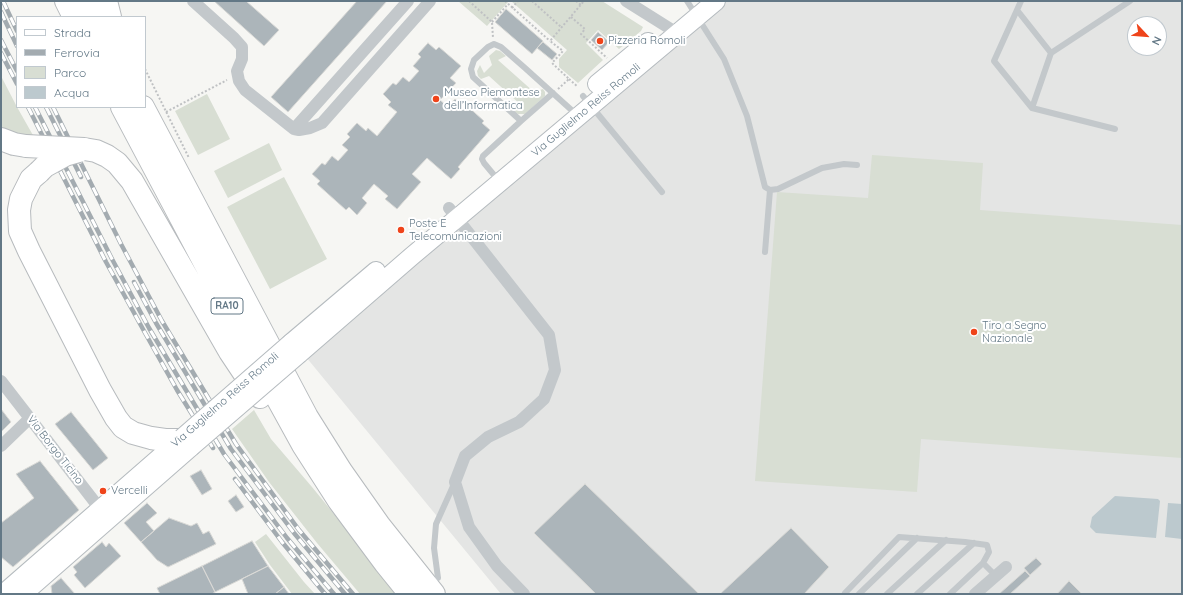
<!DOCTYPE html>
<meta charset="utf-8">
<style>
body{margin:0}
#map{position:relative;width:1183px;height:595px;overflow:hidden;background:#f6f6f3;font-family:Quicksand,sans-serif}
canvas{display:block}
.frame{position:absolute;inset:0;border:2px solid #637886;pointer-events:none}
.legend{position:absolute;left:16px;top:16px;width:130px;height:92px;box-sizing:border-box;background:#fff;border:1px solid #c1c9cf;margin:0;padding:5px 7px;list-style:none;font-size:12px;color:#637886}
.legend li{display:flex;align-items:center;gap:8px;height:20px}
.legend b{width:20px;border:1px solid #c1c9cf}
.north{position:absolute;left:1127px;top:16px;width:40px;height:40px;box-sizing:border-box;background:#fff;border:1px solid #c1c9cf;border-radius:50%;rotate:116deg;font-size:11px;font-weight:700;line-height:16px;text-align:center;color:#637886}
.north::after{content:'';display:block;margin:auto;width:14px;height:18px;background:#ef441a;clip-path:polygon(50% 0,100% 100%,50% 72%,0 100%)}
</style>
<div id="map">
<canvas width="1183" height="595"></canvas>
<div class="frame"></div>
<ul class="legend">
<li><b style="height:5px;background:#fff"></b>Strada</li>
<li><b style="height:5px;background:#a3abb0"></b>Ferrovia</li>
<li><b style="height:11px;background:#d8ded3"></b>Parco</li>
<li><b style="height:11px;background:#bcc9ce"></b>Acqua</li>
</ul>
<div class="north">N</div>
</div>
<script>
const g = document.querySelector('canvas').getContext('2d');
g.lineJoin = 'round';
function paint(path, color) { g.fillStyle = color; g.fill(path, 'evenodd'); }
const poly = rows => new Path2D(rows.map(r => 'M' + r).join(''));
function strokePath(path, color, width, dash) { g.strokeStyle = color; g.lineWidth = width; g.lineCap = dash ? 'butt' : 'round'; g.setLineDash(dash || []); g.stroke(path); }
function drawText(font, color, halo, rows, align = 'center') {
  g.font = font + ' Quicksand,sans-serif'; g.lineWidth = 4; g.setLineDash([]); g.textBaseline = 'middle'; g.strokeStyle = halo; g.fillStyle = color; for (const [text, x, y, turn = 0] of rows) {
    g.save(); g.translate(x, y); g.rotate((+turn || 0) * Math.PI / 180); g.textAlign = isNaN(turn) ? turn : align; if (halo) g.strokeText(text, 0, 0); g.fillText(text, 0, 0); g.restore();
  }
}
const built = poly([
 [722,1,1182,1,1182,594,501,594,306,357],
 [1135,24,1159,24,1159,48,1135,48]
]);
const green = poly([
 [458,1,509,1,487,26],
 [511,1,602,1,643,27,641,31,619,49,598,30,586,43,603,60,578,83,559,67,559,59,567,50],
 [496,50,500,51,506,56,498,60,534,92,543,89,545,92,545,96,525,114,518,114,515,112,514,109,521,105,489,76,481,79,478,76,477,71,480,65,484,73,492,65,489,56],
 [1,76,17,107,34,137,1,131],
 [207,94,230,139,198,155,175,111],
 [269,143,282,170,228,198,214,171],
 [872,155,983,163,980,210,1182,225,1182,458,921,439,917,492,755,481,777,192,868,198],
 [284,177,327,259,270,289,227,207],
 [254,410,271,439,312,487,399,594,360,594,317,543,269,482,232,429],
 [266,534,304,582,315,594,292,594,270,565,255,542]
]);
const water = poly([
 [1115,496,1158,499,1160,501,1156,538,1096,533,1090,527,1092,517],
 [1168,503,1182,504,1182,539,1165,537]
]);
const building = poly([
 [214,1,246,1,279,30,264,46,214,1],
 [357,1,387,1,288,112,271,97,357,1],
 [506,9,543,41,532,54,495,22,506,9],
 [598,32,609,42,602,50,591,40,598,32],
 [543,42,557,54,552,60,537,48,543,42],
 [428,43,436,50,439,47,461,66,450,78,456,83,440,100,448,107,455,99,463,106,465,104,484,121,482,123,490,130,458,167,460,169,451,179,427,158,412,174,421,182,397,209,385,199,388,196,374,184,362,198,367,203,357,215,349,207,346,210,317,184,320,181,312,174,322,163,325,165,332,156,338,161,348,150,342,145,350,137,347,134,357,123,366,131,368,128,377,136,397,112,388,105,391,102,383,94,393,83,396,85,403,77,409,82,419,71,413,66,421,57,418,54,428,43],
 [1,409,11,422,1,432,1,409],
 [71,412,108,458,93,470,55,424,71,412],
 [40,461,79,510,13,567,1,557,1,523,34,498,16,474,40,461],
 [201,470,212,489,202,495,190,476,201,470],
 [585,484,699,594,596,594,534,533,585,484],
 [236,495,244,507,236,512,228,501,236,495],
 [147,503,157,513,146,522,154,531,141,542,124,523,147,503],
 [169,518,191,526,197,523,203,534,209,531,216,544,168,567,157,560,141,542,169,518],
 [791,528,829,567,804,594,720,594,791,528],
 [252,541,268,566,215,592,202,566,252,541],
 [102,542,106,547,109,543,121,556,85,588,74,575,77,572,73,567,102,542],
 [1036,558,1042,564,1030,575,1024,568,1036,558],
 [202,566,215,592,212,594,160,594,157,588,202,566],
 [268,566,284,587,275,594,248,594,242,579,268,566],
 [1025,571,1030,576,1010,594,999,594,1025,571],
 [61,578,75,594,52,594,51,586,61,578],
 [1069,581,1082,594,1057,594,1069,581],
 [284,587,289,594,275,594,284,587]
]);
const path = poly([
 [469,1,492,22,493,38],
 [505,1,550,41],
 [532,1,561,27],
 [576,1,581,5],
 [512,8,518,1],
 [571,17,585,29,581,34,607,58],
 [492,22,508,4],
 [145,69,189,158],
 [569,79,578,87],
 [558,89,569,79,552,63,563,51,550,41,584,1],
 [166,112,227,80]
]);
const lane = poly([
 [687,1,724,59,747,116,765,187,770,190,778,189,822,168,844,164,857,165],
 [1021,1,1017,10,1051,53,1130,1],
 [1017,10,994,61,1032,108,1115,129],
 [553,93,521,121,473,77,471,69,474,60,488,47,494,44,501,47,525,68,577,115],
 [583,96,662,192],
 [1032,108,1051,53],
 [499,181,484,163,482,159,483,156,521,121],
 [765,252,770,190],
 [438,578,434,548,436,524,454,484],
 [846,594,845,593,899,537,965,542,987,545,989,552,983,563,996,576],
 [859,594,917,538],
 [887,594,946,540],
 [917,594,974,543],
 [950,594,983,563]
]);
const street = poly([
 [193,1,234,38,242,47,242,59,237,71,239,81,245,90,294,129,299,130,310,128,322,123,430,1],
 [626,1,677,33],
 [294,129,408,1],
 [449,208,549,335,555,370,544,399,519,422,488,437,465,456,455,482,469,527,497,566,524,594],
 [1,381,104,514],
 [1,446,30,418],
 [975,594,1006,567]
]);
const secondary = poly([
 [597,84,648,42],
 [291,343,376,271],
 [299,354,412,256,716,1],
 [3,594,182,438],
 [23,594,191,447]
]);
const highway = poly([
 [66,1,74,17],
 [86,1,95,17],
 [106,1,110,17],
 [122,107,254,356,303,445,339,501,385,563,410,594],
 [143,107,307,417,341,471,379,525,434,594],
 [1,139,14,144,26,146],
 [84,149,96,151,107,156,117,163,132,181,230,352,260,397],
 [39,172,31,179,21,199,19,210,20,231,29,251,100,390,116,418,123,427,133,433,151,438,165,440,180,440]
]);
const rail = poly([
 [3,1,17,31],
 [1,12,17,46],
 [1,40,17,71],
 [1,53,17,84],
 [28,107,106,262,144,331,177,390,213,448],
 [35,107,112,259,149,328,224,454,287,538,334,594],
 [46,107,81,177],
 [53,107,121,244,162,321,236,444,299,530,353,594],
 [134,282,156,323,231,449,294,533,345,594],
 [235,479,282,542,325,594]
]);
const secondaryBridge = poly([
 [182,438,291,343],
 [191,447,299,354]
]);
const highwayBridge = poly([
 [26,146,84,149],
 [39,172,45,166,65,155,79,151]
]);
const markers = [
 [600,41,4,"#ef441a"],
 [436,99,4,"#ef441a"],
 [401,230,4,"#ef441a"],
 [974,332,4,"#ef441a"],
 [103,491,4,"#ef441a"]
];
const shields = [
 [227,306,32]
];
const shieldNames = [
 ["RA10",227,306]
];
const poiNames = [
 ["Pizzeria Romoli",608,41],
 ["Museo Piemontese",444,93],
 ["dell’Informatica",444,106],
 ["Poste E",409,224],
 ["Telecomunicazioni",409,237],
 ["Tiro a Segno",982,326],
 ["Nazionale",982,339],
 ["Vercelli",111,491]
];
const streetNames = [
 ["Via Guglielmo Reiss Romoli",586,110,-40],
 ["Via Guglielmo Reiss Romoli",225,400,-41],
 ["Via Borgo Ticino",55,450,52]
];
paint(built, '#e4e5e4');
paint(green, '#d8ded3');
paint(water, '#bcc9ce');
paint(building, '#acb5ba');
strokePath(building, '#d8d8d5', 1);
strokePath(secondary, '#b5bbbf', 20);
strokePath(highway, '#b7bbbe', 24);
strokePath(path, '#bfc1c3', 2, [2, 2]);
strokePath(lane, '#c3c8cb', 6);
strokePath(street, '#c3c8cb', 12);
strokePath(secondary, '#fff', 18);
strokePath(highway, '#fff', 22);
strokePath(rail, '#a3abb0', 4.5);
strokePath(rail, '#fff', 3, [9]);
strokePath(secondaryBridge, '#b5bbbf', 20, []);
strokePath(highwayBridge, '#b7bbbe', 24, []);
strokePath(secondaryBridge, '#fff', 18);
strokePath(highwayBridge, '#fff', 22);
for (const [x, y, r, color] of markers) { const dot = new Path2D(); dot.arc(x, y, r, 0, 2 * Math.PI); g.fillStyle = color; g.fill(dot); strokePath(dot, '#fff', 1.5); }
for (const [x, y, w] of shields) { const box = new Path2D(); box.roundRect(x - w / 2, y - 8, w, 16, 3); g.fillStyle = '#fff'; g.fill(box); strokePath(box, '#637886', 1); }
drawText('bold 10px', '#637886', null, shieldNames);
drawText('11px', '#637886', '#fff', poiNames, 'left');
drawText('11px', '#637886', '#fff', streetNames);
</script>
